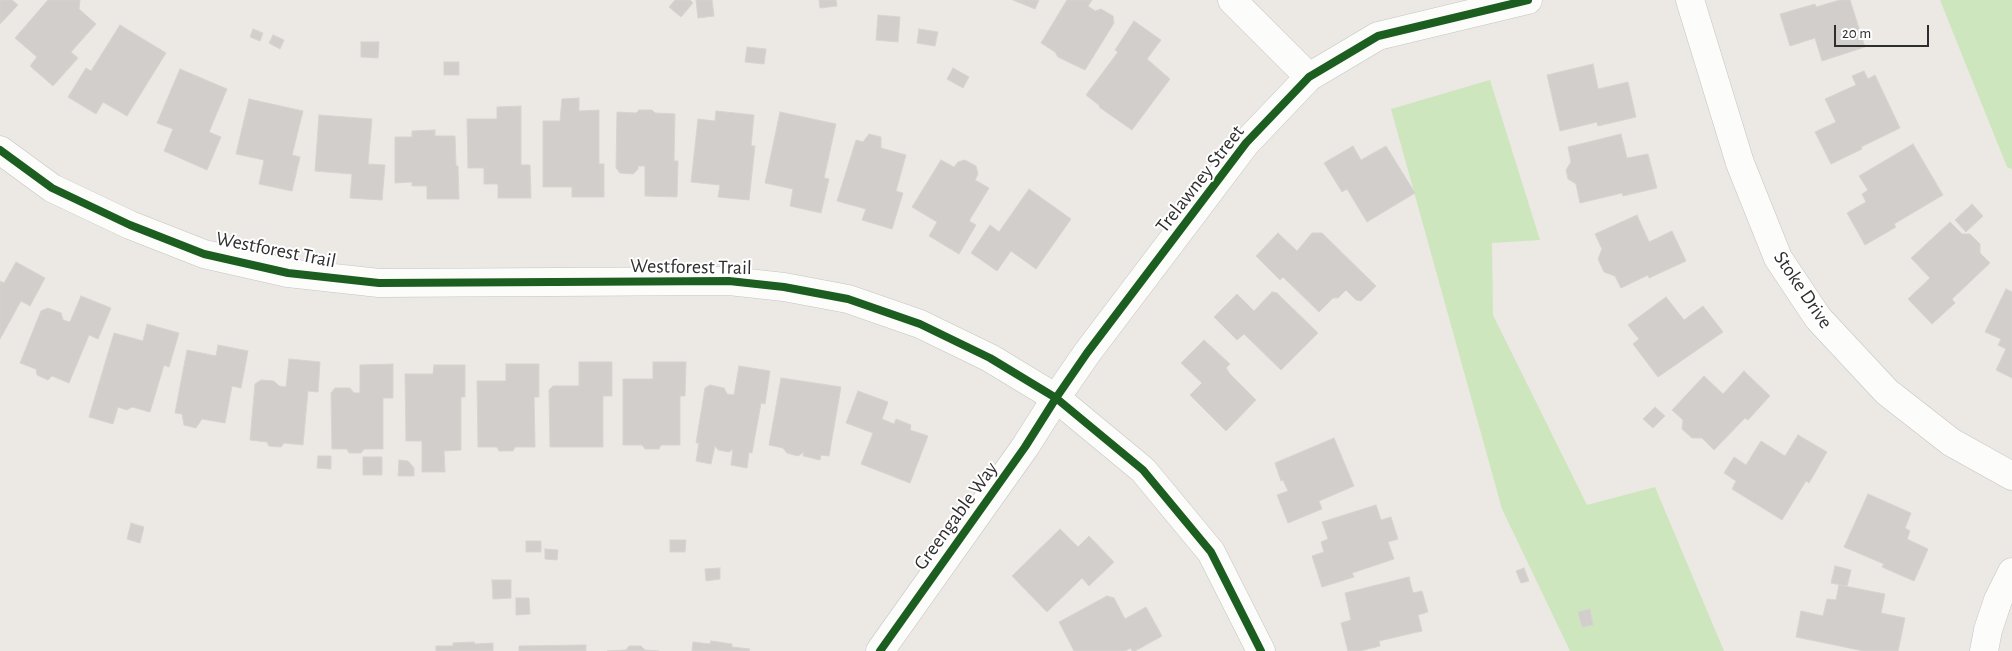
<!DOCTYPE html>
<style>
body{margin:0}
#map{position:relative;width:2012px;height:651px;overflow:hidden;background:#ece8e4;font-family:"Alegreya Sans",sans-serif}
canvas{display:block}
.scale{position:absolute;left:1834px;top:25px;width:95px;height:22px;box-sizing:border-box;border:2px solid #2e2e2e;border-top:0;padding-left:6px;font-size:15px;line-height:18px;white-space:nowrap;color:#2e2e2e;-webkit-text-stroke:4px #fff;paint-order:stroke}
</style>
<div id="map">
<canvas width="2012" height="651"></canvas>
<div class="scale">20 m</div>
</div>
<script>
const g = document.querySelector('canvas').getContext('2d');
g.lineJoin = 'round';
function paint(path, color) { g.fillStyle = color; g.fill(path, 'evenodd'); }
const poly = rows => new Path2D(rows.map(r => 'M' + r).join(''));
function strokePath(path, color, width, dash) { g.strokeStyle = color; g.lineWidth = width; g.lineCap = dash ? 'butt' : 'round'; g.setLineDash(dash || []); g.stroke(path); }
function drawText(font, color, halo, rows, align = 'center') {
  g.font = font + ' "Alegreya Sans",sans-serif'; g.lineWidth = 4; g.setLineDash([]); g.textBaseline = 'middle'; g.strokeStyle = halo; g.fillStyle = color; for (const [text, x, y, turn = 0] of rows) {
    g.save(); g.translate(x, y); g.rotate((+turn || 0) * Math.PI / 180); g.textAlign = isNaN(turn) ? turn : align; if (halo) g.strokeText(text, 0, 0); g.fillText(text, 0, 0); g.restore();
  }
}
const green = poly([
 [1940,0,2012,0,2012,169,2007,167],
 [1490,80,1540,240,1492,243,1493,315,1587,505,1655,487,1724,651,1570,651,1502,509,1391,109]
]);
const building = poly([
 [0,0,12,0,18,5,0,24,0,0],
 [48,0,80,0,79,9,96,24,71,52,78,58,53,86,30,66,37,57,15,38,48,0],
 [675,0,690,0,693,3,681,17,669,7,675,0],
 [696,0,712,0,714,16,698,18,696,0],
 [819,0,836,0,837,6,820,8,819,0],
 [1013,0,1039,0,1035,9,1013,0],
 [1067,0,1092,0,1088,6,1095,11,1101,9,1113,16,1114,23,1085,70,1058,57,1055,52,1041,43,1067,0],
 [1840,0,1850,0,1865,47,1822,61,1815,38,1790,46,1780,14,1815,4,1816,7,1840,0],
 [878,15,900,17,898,42,876,40,878,15],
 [1134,21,1161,40,1147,59,1170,79,1132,130,1099,107,1100,106,1086,95,1118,52,1115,50,1134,21],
 [120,25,166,53,127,116,103,102,96,114,68,97,86,68,91,71,120,25],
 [253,29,263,33,260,41,250,37,253,29],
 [919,29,938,32,935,46,917,43,919,29],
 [273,35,284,40,280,49,269,43,273,35],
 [361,42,379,42,378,58,361,57,361,42],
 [747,47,766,49,764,64,745,62,747,47],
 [444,62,459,62,459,75,444,75,444,62],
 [1593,64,1598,89,1628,82,1636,117,1598,126,1597,122,1560,131,1547,75,1593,64],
 [953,68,969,77,963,88,947,79,953,68],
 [180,69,227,89,209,132,221,137,207,170,164,151,173,129,157,123,180,69],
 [1864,71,1868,79,1875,75,1900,128,1861,147,1862,149,1831,164,1815,132,1836,122,1825,99,1856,85,1852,76,1864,71],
 [579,98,579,111,599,110,599,164,604,164,604,197,572,197,572,187,543,187,543,121,560,121,562,99,579,98],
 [249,99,303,111,292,155,300,157,292,191,259,184,264,160,236,154,249,99],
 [521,106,521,165,530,165,531,198,498,198,498,184,484,184,484,168,468,168,467,119,497,119,497,107,521,106],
 [639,110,652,110,655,113,675,114,674,161,678,161,677,197,645,196,645,166,638,166,638,169,633,174,620,173,616,168,617,112,636,113,639,110],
 [716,111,754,115,751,146,755,146,749,200,718,197,720,185,691,182,698,119,715,121,716,111],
 [780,112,836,124,824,178,829,179,821,213,790,206,793,189,765,183,780,112],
 [319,115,372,119,368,164,385,165,382,200,350,198,352,174,315,171,319,115],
 [435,130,435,136,455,136,456,166,458,166,459,199,427,199,427,186,412,186,412,182,395,183,395,137,412,137,412,131,435,130],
 [869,134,881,137,881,148,906,155,896,191,903,193,892,229,862,220,866,209,837,201,856,140,863,142,869,134],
 [1621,134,1627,158,1648,154,1657,188,1623,196,1622,193,1580,203,1576,184,1568,179,1566,170,1571,162,1568,147,1621,134],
 [1913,144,1943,195,1894,224,1896,227,1865,245,1847,213,1866,202,1862,194,1868,190,1859,176,1913,144],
 [1353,146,1361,160,1386,146,1415,193,1367,222,1347,189,1342,192,1324,163,1353,146],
 [941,160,954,167,958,162,965,160,976,166,978,174,975,180,989,188,969,221,976,225,959,254,929,236,937,222,912,207,941,160],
 [1029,189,1071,219,1036,269,1011,251,997,271,971,253,990,225,999,232,1029,189],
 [1972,204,1983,216,1966,232,1955,220,1972,204],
 [1637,215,1649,242,1672,231,1686,261,1649,278,1648,275,1621,288,1615,276,1604,272,1598,259,1602,249,1595,234,1637,215],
 [1950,222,1962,234,1970,234,1980,244,1980,253,1990,263,1952,299,1955,303,1932,324,1908,299,1930,278,1911,258,1950,222],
 [1278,233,1297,251,1312,233,1322,233,1376,286,1361,301,1356,300,1346,290,1338,298,1333,298,1319,312,1283,277,1280,280,1256,256,1278,233],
 [16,262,45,278,30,306,21,301,0,339,0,281,4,283,16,262],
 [2006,289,2012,292,2012,378,1996,370,2006,349,1998,345,2001,339,1985,332,2006,289],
 [1272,292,1277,293,1318,333,1281,370,1244,334,1237,340,1214,317,1237,294,1254,311,1272,292],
 [81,296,111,308,98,339,89,335,69,383,52,376,48,380,37,375,36,369,20,363,41,311,48,308,61,313,63,320,70,322,81,296],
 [1666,297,1684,320,1703,306,1723,332,1658,377,1633,344,1639,339,1628,325,1666,297],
 [147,324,179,333,169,367,164,365,150,412,132,407,127,410,118,407,113,424,89,417,114,333,143,341,147,324],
 [1204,340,1230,364,1226,368,1230,374,1256,400,1226,431,1190,395,1202,383,1181,363,1204,340],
 [218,345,248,351,241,388,232,386,225,423,202,419,196,428,184,425,182,414,175,413,187,350,216,356,218,345],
 [289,359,320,362,318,392,308,391,303,445,284,443,281,447,269,446,267,442,250,440,255,384,261,380,274,381,279,386,286,387,289,359],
 [579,362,612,362,612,396,603,396,603,447,550,447,549,390,553,386,579,386,579,362],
 [653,362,686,362,685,396,680,396,680,445,661,445,659,449,645,449,642,445,623,445,623,379,653,379,653,362],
 [393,364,393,398,383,398,383,449,364,449,361,453,349,453,347,449,332,449,331,393,335,388,350,388,354,393,360,393,360,365,393,364],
 [506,364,539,364,539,397,534,397,535,447,515,447,513,451,499,451,497,447,478,447,477,381,506,381,506,364],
 [434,365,465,365,465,397,461,397,461,450,444,451,445,472,422,472,422,441,406,441,405,374,433,374,434,365],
 [739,366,770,371,765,404,761,403,752,453,749,452,747,468,731,465,733,449,729,452,718,450,715,446,711,464,696,461,699,443,696,443,705,388,710,385,724,388,727,394,734,395,739,366],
 [1744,371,1770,396,1748,420,1745,418,1714,450,1702,438,1692,438,1682,429,1683,420,1672,410,1704,376,1723,394,1744,371],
 [781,378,841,387,829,456,821,455,820,460,803,456,804,452,798,456,787,453,783,448,769,445,781,378],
 [858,391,888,402,882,419,894,424,896,419,911,425,910,430,928,436,910,483,861,464,873,433,846,423,858,391],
 [1655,407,1665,416,1653,428,1643,419,1655,407],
 [1798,435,1827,452,1809,483,1806,481,1782,520,1732,489,1736,481,1724,473,1734,457,1746,465,1761,441,1785,456,1798,435],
 [1334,438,1354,486,1319,501,1322,509,1288,523,1277,495,1288,491,1283,480,1281,481,1275,463,1334,438],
 [318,456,331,456,331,469,317,468,318,456],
 [363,457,382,457,382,475,363,475,363,457],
 [399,460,408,461,414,468,414,476,398,476,399,460],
 [1868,494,1911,513,1905,528,1910,531,1907,539,1928,549,1914,581,1882,567,1884,564,1844,547,1868,494],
 [1376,505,1381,520,1391,517,1398,539,1388,542,1394,559,1352,573,1354,577,1322,587,1312,556,1324,552,1321,542,1328,539,1322,522,1376,505],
 [131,523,144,527,140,543,127,539,131,523],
 [1060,529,1078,547,1089,536,1114,562,1089,586,1082,578,1047,612,1012,576,1060,529],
 [670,540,686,540,685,552,670,552,670,540],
 [526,541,541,541,541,552,526,552,526,541],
 [545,549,558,550,557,560,545,559,545,549],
 [1835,566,1851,570,1847,586,1831,583,1835,566],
 [720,568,720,579,706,581,705,569,720,568],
 [1524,568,1529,581,1521,583,1516,571,1524,568],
 [1409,577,1413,593,1422,591,1428,612,1418,615,1422,631,1379,641,1380,646,1360,651,1348,651,1341,623,1351,620,1345,593,1409,577],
 [492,580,511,580,511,598,493,599,492,580],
 [1839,585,1885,594,1881,613,1905,618,1898,651,1864,651,1796,637,1801,611,1823,616,1827,599,1836,600,1839,585],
 [1107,596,1114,598,1125,619,1146,607,1162,636,1135,651,1132,651,1131,648,1125,651,1074,651,1059,622,1107,596],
 [516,598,529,598,530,614,516,615,516,598],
 [1590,609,1593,625,1582,627,1578,612,1590,609],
 [711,641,732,644,732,647,750,649,749,651,692,651,693,642,710,644,711,641],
 [474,642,475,644,493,643,493,651,436,651,436,646,453,646,453,643,474,642],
 [586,645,586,651,519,651,519,646,586,645],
 [629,646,641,646,645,650,659,651,607,651,626,650,629,646]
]);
const minor = poly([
 [1232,0,1309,77],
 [1690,0,1740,163,1778,258,1818,318,1887,392,1951,442,2012,476],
 [880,651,1025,447,1056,398,1087,353,1246,143,1309,77,1378,36,1528,0],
 [1984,651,1988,630,1998,600,2012,572]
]);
const tertiary = poly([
 [0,150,52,188,130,225,204,254,288,273,379,283,729,281,784,287,848,299,920,324,990,358,1056,398,1143,470,1211,552,1261,651]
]);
const cycleway = poly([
 [0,150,52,188,130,225,204,254,288,273,379,283,729,281,784,287,848,299,920,324,990,358,1056,398,1143,470,1211,552,1261,651],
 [880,651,1025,447,1056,398,1087,353,1246,143,1309,77,1378,36,1528,0]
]);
const streetNames = [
 ["Trelawney Street",1200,179,-52],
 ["Westforest Trail",276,250,11],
 ["Westforest Trail",691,267,1],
 ["Stoke Drive",1803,290,56],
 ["Greengable Way",956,516,-54]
];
paint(green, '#cee6be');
paint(building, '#d1cecb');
strokePath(building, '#d7d4d0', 1);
strokePath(minor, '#c5c4c5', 29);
strokePath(tertiary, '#c5c4c5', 29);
strokePath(minor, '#fcfcfb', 28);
strokePath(tertiary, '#fcfcfb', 28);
strokePath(cycleway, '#1b5e20', 8);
drawText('20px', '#2e2e2e', '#fff', streetNames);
</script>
